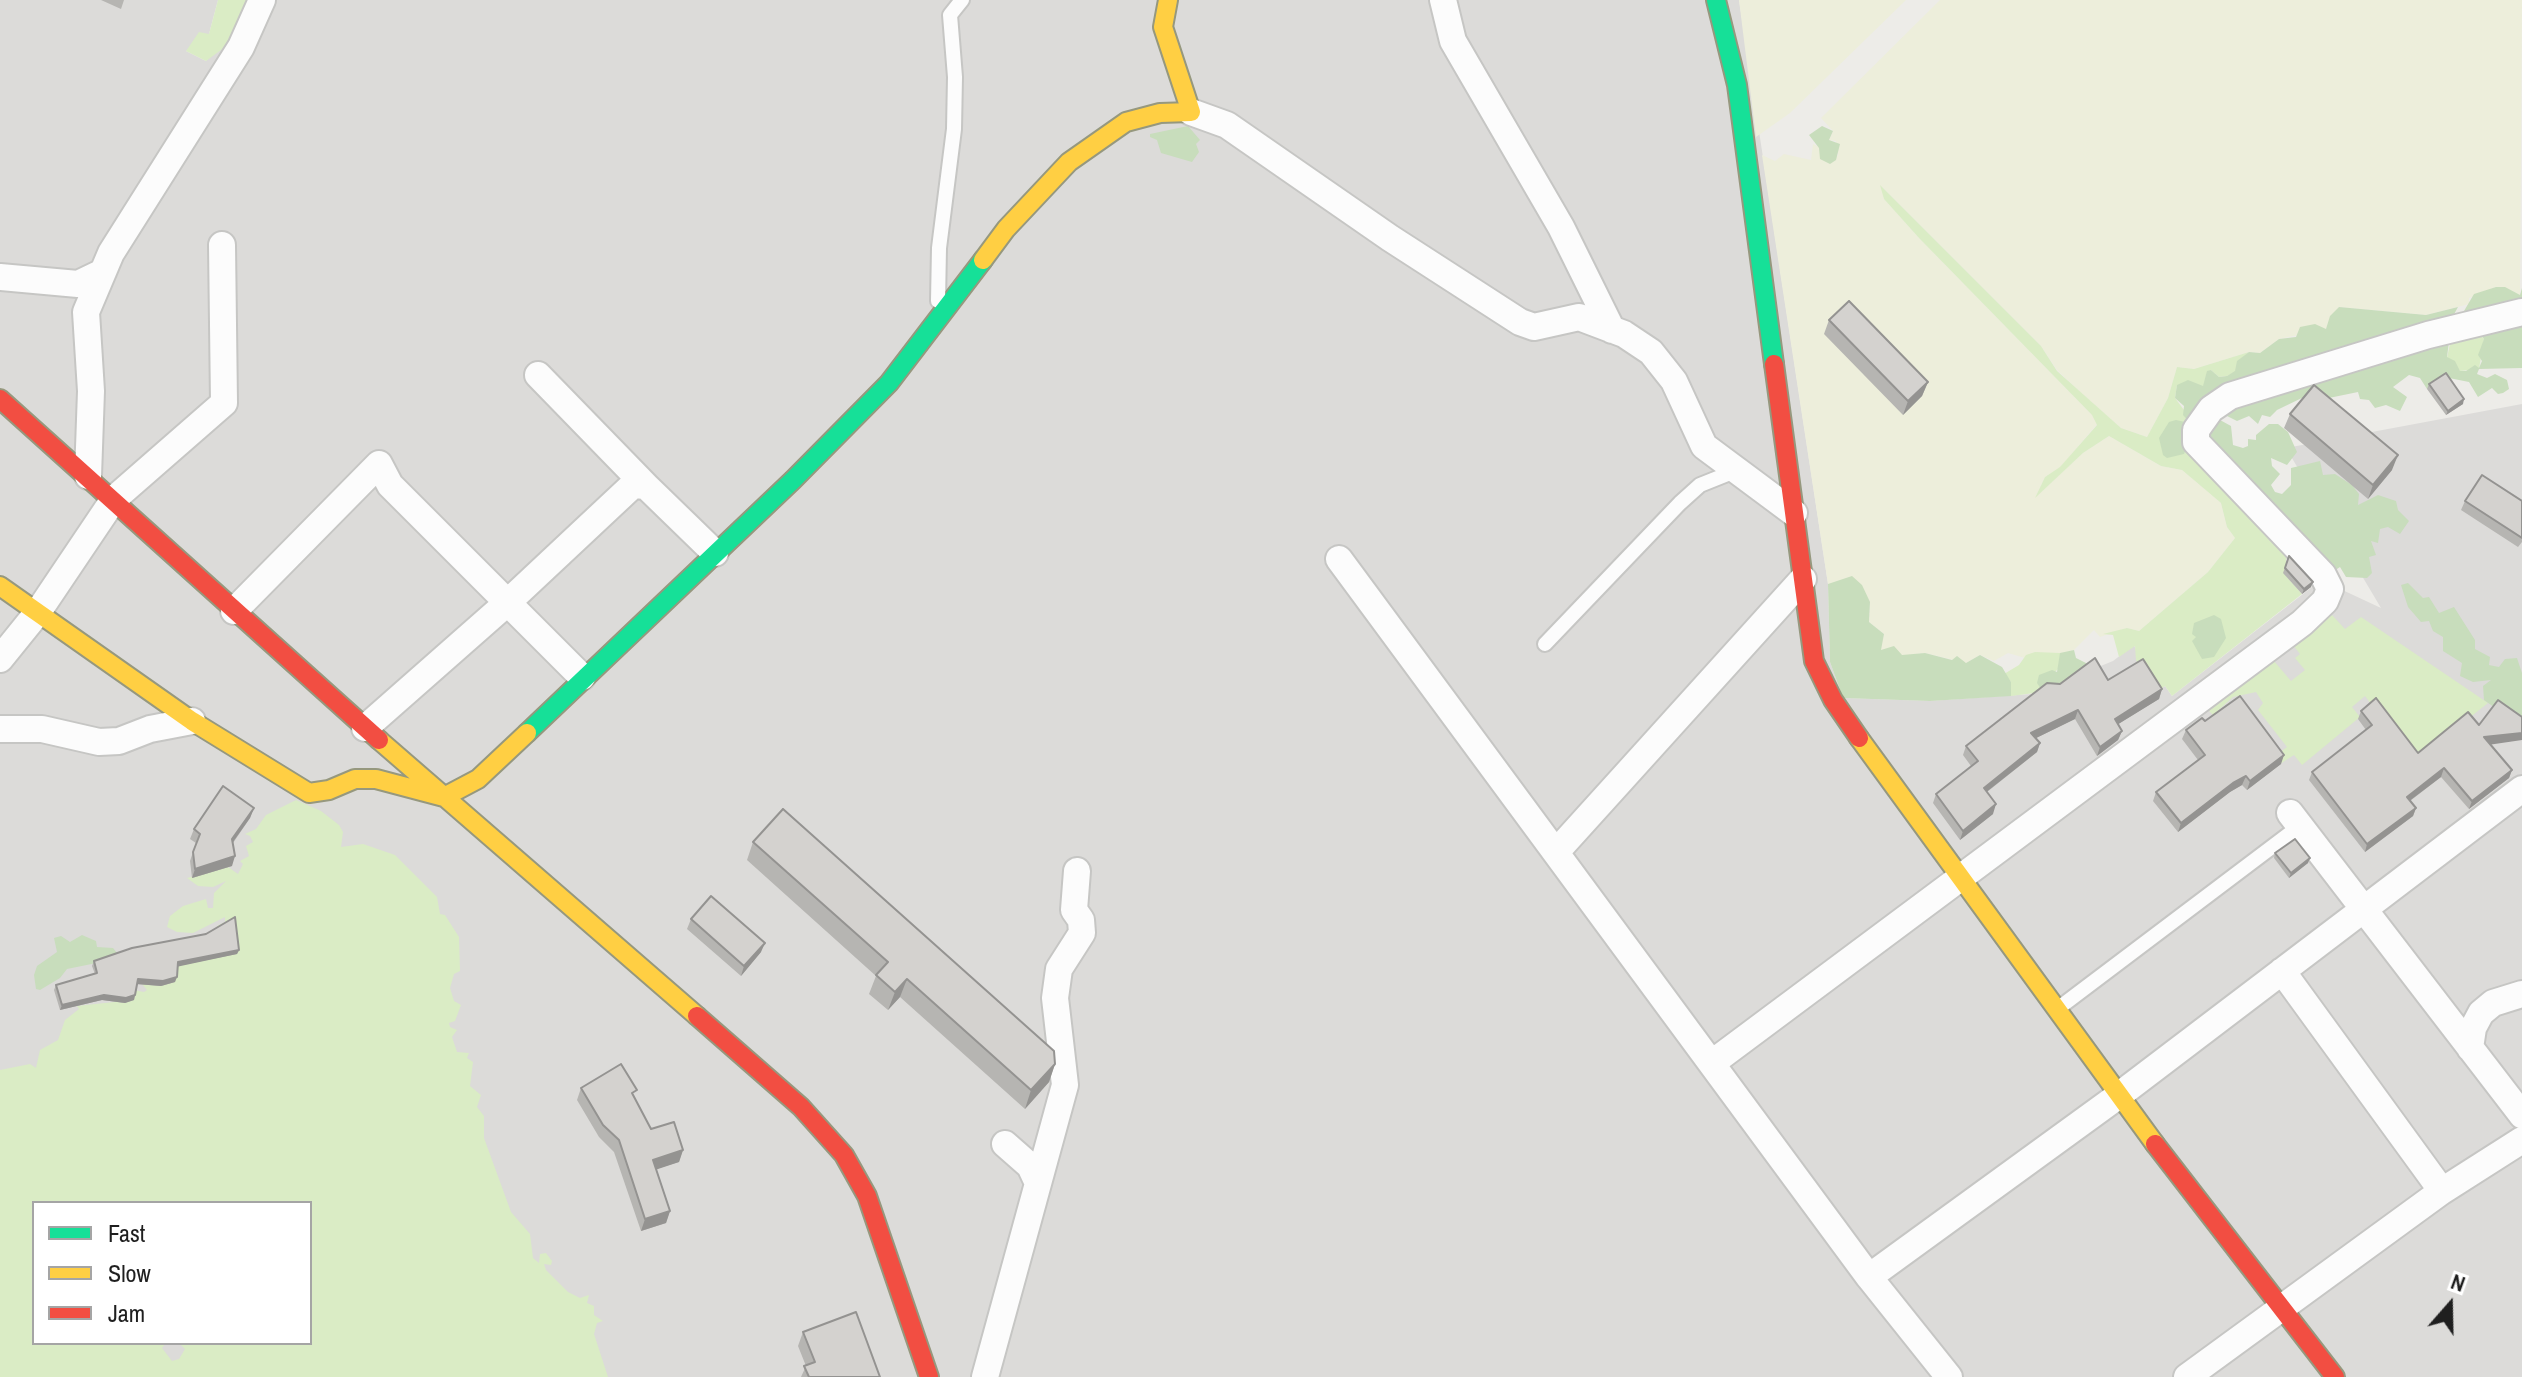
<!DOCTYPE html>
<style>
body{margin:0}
#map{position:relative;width:2522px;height:1377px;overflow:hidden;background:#edece8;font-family:"Archivo Narrow",sans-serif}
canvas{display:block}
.legend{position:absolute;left:32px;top:1201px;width:280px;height:144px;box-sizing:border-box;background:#fff;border:2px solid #a5a5a5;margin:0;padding:10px 14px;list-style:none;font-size:24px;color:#1f1f1f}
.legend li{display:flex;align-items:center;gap:16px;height:40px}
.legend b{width:40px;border:2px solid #a5a5a5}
.north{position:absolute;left:2410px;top:1265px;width:80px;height:80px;-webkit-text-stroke:6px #fff;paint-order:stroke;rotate:20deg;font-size:22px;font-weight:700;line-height:32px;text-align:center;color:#1f1f1f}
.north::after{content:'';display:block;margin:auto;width:28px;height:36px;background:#1f1f1f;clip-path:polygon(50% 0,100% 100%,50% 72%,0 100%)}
</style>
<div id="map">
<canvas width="2522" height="1377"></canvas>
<ul class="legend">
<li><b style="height:10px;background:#16e098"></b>Fast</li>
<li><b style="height:10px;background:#ffcf43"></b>Slow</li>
<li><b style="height:10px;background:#f24e42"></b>Jam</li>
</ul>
<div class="north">N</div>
</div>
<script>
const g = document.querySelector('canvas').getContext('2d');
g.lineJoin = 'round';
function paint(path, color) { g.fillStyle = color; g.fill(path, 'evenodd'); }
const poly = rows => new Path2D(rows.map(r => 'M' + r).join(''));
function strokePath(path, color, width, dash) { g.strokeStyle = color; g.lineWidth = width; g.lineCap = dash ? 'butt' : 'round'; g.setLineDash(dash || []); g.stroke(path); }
const residential = poly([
 [0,0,218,0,209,34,186,51,206,61,253,0,1739,0,1828,584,1830,662,1843,698,1930,701,2032,694,2113,661,2134,645,2154,693,2165,686,2172,696,2321,580,2381,608,2286,448,2522,404,2522,1377,0,1377],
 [34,1203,310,1203,310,1343,34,1343]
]);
const farmland = poly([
 [1739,0,1906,0,1790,113,1756,137],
 [1940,0,2522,0,2520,295,2496,287,2469,298,2469,304,2426,315,2339,307,2326,329,2279,339,2260,353,2249,352,2194,369,2177,367,2168,398,2147,437,2121,428,2080,392,2057,370,2041,346,1882,187,1884,199,1919,238,2092,415,2097,424,2060,468,2045,477,2036,496,2083,453,2109,436,2161,466,2182,470,2221,503,2227,527,2235,538,2208,572,2139,631,2127,628,2100,637,2094,630,2074,650,2056,655,2035,652,2025,658,2008,653,1994,661,1980,655,1966,663,1925,653,1902,656,1880,650,1884,634,1869,622,1870,602,1866,596,1843,581,1828,584,1762,155,1775,161,1784,154,1811,160,1813,144,1838,156,1836,141,1829,140,1833,131,1821,118]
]);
const grass = poly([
 [218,0,253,0,240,36,206,61,186,51,199,32,209,34],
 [1880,185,2041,346,2057,371,2121,428,2147,437,2168,398,2177,367,2194,369,2249,352,2241,359,2235,372,2227,376,2219,377,2211,370,2203,387,2177,385,2175,398,2292,554,2286,559,2286,576,2302,594,2172,696,2165,686,2153,694,2136,660,2135,646,2119,657,2113,635,2103,634,2127,628,2139,631,2208,572,2235,538,2227,527,2221,503,2182,470,2161,466,2109,436,2083,453,2035,498,2045,477,2060,467,2097,425,2092,415,1919,238,1884,199],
 [2456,314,2465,318,2484,339,2479,369,2460,371,2447,358],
 [2332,615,2345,629,2361,617,2488,703,2415,761,2365,696,2352,707,2360,717,2302,765,2294,755,2280,764,2275,756,2287,747,2258,710,2263,703,2256,692,2233,697,2213,715,2209,711,2274,661,2291,681,2305,670,2295,658,2300,654,2293,645],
 [2035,652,2060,653,2060,667,2041,686,2043,692,2011,696,2011,682,2004,674,2019,665,2026,655],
 [296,800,321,811,339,825,343,832,341,847,363,844,395,855,437,897,440,914,445,915,459,937,460,971,454,974,450,988,454,1001,461,1005,455,1021,449,1023,450,1027,457,1030,452,1037,457,1052,469,1053,467,1058,473,1062,470,1086,481,1095,477,1107,484,1116,484,1138,511,1212,530,1234,533,1258,539,1263,540,1254,546,1253,552,1261,551,1265,544,1264,546,1270,568,1292,580,1298,589,1295,587,1303,594,1306,594,1315,603,1321,597,1323,594,1334,608,1377,0,1377,0,1070,30,1064,36,1068,40,1050,58,1040,65,1020,79,1009,77,1006,133,1000,134,990,144,992,147,990,142,984,174,967,217,931,217,926,225,922,225,917,193,933,177,932,167,927,170,916,183,906,206,899,208,908,213,908,214,893,226,881,213,887,198,886,187,878,228,867,238,874,243,864,240,861,249,856,246,846,253,842,250,836,245,834,256,829,266,815],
 [34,1203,310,1203,310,1343,179,1343,185,1349,179,1359,172,1361,162,1348,166,1343,34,1343]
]);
const forest = poly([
 [1188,126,1200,140,1196,144,1199,152,1192,162,1161,153,1157,140,1150,137,1150,134],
 [1822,126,1833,131,1829,140,1840,144,1836,160,1830,164,1820,159,1819,148,1809,135],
 [2496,287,2505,287,2520,295,2522,288,2522,368,2479,369,2477,374,2487,378,2495,374,2507,380,2509,389,2503,393,2498,394,2492,388,2478,397,2469,382,2444,377,2427,389,2420,378,2409,375,2393,387,2407,397,2400,411,2386,405,2375,408,2369,400,2360,399,2358,392,2324,399,2306,396,2277,410,2270,417,2262,415,2258,424,2249,416,2237,421,2223,414,2220,420,2231,426,2233,445,2243,448,2248,446,2248,439,2256,440,2256,435,2269,424,2278,424,2288,432,2297,452,2287,465,2271,458,2272,466,2280,474,2271,485,2275,492,2282,494,2291,485,2291,468,2320,461,2323,475,2335,474,2352,485,2359,494,2358,505,2378,495,2396,501,2398,510,2409,521,2400,534,2388,527,2380,529,2378,543,2371,541,2376,555,2369,557,2372,573,2367,578,2346,577,2340,567,2328,575,2183,415,2184,406,2175,398,2177,385,2188,380,2203,386,2207,371,2211,370,2219,377,2227,376,2235,371,2237,361,2249,352,2260,353,2279,339,2296,337,2300,327,2315,324,2326,329,2330,316,2339,307,2426,315,2458,307,2452,318,2447,357,2455,361,2460,371,2466,371,2475,365,2479,368,2482,361,2478,355,2484,339,2464,311,2474,294],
 [2176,420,2185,422,2186,449,2184,454,2167,458,2163,455,2159,438,2169,422],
 [1852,576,1862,585,1870,602,1869,622,1884,634,1881,650,1894,646,1902,655,1925,653,1952,660,1957,656,1966,663,1980,655,2002,667,2011,682,2011,696,1930,701,1843,698,1830,662,1828,584],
 [2408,583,2423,598,2429,597,2439,613,2454,607,2475,640,2475,649,2490,657,2489,665,2499,667,2505,659,2517,658,2522,673,2522,727,2484,700,2483,686,2491,680,2473,682,2460,676,2462,663,2443,651,2443,637,2433,631,2429,621,2421,622,2408,607,2401,585],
 [2214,615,2221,619,2226,638,2214,657,2202,659,2192,641,2196,637,2192,634,2194,623],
 [2074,650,2076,658,2086,663,2086,672,2043,692,2037,683,2039,675,2052,670,2057,672,2060,653],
 [82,935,96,941,97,947,113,948,121,958,67,969,60,978,40,990,36,989,34,975,37,966,57,952,54,938,61,936,70,942]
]);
const lane = poly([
 [938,301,939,248,954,129,955,77,950,15,962,0],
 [1545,644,1680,503,1700,485,1735,471],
 [2056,1010,2301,825]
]);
const street = poly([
 [1443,0,1453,41,1561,227,1612,330],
 [1191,112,1227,125,1390,238,1520,322,1534,327,1579,317,1624,334,1651,352,1674,381,1704,446,1794,513],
 [0,277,78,284,103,272],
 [538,375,646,486],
 [88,476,91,391,86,312,111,253,241,47,262,0],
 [1339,559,1869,1277,1949,1377],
 [234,611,379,464,390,485,582,677],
 [0,659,38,612,114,499,224,403,222,245],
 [365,728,507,603,633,485,646,486,715,553],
 [0,729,42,729,99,742,119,741,150,729,192,721],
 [2290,813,2522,1115],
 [1557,851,1803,579],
 [2282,971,2442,1191],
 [2470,1048,2473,1028,2481,1013,2493,1003,2522,994],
 [1712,1063,2302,623,2325,601,2330,589,2323,575,2196,442,2196,430,2211,409,2230,396,2428,335,2522,312],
 [1005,1144,1030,1166,1037,1181],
 [1869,1277,2118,1096,2522,789],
 [985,1377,1065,1085,1055,998,1059,969,1082,933,1081,920,1074,910,1077,871],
 [2187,1377,2442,1191,2522,1140]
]);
const fast = poly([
 [1716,0,1737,85,1774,364],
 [527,733,793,480,889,383,983,260]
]);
const slow = poly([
 [983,260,1006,229,1069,162,1126,122,1160,113,1191,112,1163,27,1168,0],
 [0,586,192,721,309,793,329,790,355,779,376,779,444,797,478,779,527,733],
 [1859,738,2155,1144],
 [379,740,697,1016]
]);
const jam = poly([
 [1774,364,1814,661,1833,700,1859,738],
 [0,399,379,740],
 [697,1016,801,1107,844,1155,867,1196,929,1377],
 [2155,1144,2335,1377]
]);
const wall = poly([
 [101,0,124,0,121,9],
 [1829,320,1928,382,1922,396,1903,415,1824,334],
 [2429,384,2463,404,2446,415,2427,389],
 [2290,414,2392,470,2368,499,2284,428],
 [2465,501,2522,501,2522,542,2518,547,2461,510],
 [2289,556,2311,587,2302,594,2283,573],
 [2060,684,2162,689,2159,699,2118,724,2122,731,2118,740,2097,756,2075,719,2036,738,2040,743,2037,752,1987,792,1993,814,1960,840,1933,803,1936,794,1971,766,1963,755,1966,746],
 [2361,711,2418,753,2490,744,2512,770,2509,778,2469,809,2441,777,2410,801,2416,808,2413,816,2365,852,2309,780,2312,772,2366,730,2358,719],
 [2205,721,2281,764,2247,790,2242,785,2230,792,2178,832,2153,801,2156,792,2198,760,2182,739,2186,730],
 [254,808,250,818,233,843,232,866,192,878,190,861,196,843,190,839,194,829],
 [753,842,1055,1064,1049,1082,1025,1109,900,997,888,1010,869,994,876,976,747,860],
 [2275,853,2308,863,2289,878,2274,858],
 [691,919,761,952,741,976,687,929],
 [239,950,237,954,177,966,175,982,161,986,137,984,134,1000,125,1003,102,1000,60,1010,54,990,56,985,95,974,92,966,94,961],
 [581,1088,635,1098,651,1129,683,1150,679,1162,656,1169,670,1211,666,1223,641,1231,614,1152,599,1137,577,1100],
 [803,1332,880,1377,801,1377,806,1366,798,1346]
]);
const shadedWall = poly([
 [1928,382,1922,396,1903,415,1908,401],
 [2464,399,2463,404,2446,415,2448,411],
 [2398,455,2392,470,2368,499,2373,485],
 [2313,582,2311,587,2302,594,2304,589],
 [2162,689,2159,699,2112,728,2115,719],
 [2078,710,2075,719,2028,742,2031,733],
 [2122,731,2118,740,2097,756,2100,747],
 [2522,733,2522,740,2481,746,2484,737],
 [2040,743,2037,752,1980,797,1984,788],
 [2284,755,2281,764,2247,790,2250,781],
 [2444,768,2441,777,2404,805,2407,797],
 [2512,770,2509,778,2469,809,2472,801],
 [2246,776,2242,785,2230,792,2178,832,2181,823,2233,783],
 [1996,804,1993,814,1960,840,1963,831],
 [254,808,250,818,228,849,232,839],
 [2416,808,2413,816,2365,852,2367,844],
 [235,856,232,866,192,878,195,869],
 [2310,858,2308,863,2289,878,2291,873],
 [765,943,761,952,741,976,744,966],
 [239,950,237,954,176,967,178,962],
 [177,977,175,982,161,986,136,984,138,979],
 [907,979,900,997,888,1010,895,992],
 [104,995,135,995,134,1000,125,1003,102,1000,60,1010,62,1005],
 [1055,1064,1049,1082,1025,1109,1031,1090],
 [683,1150,679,1162,649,1172,653,1160],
 [670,1211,666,1223,641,1231,645,1219]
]);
const building = poly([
 [1849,301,1928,382,1908,401,1829,320,1849,301],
 [2446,373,2464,399,2448,411,2429,384,2446,373],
 [2314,385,2398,455,2373,485,2290,414,2314,385],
 [2482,475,2522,501,2522,538,2465,501,2482,475],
 [2289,556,2313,582,2304,589,2285,568,2289,556],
 [2095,658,2108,680,2143,659,2162,689,2115,719,2122,731,2100,747,2078,710,2031,733,2040,743,1984,788,1996,804,1963,831,1936,794,1978,761,1966,746,2047,683,2060,684,2095,658],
 [2240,696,2284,755,2250,781,2246,776,2233,783,2181,823,2156,792,2205,755,2186,730,2202,718,2205,721,2240,696],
 [2376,698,2418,753,2468,712,2479,725,2498,700,2522,717,2522,733,2484,737,2512,770,2472,801,2444,768,2407,797,2416,808,2367,844,2312,772,2372,725,2361,711,2376,698],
 [223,786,254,808,232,839,235,856,195,869,193,852,200,834,194,829,223,786],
 [783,809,1054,1051,1055,1064,1031,1090,907,979,895,992,876,975,888,962,753,842,783,809],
 [2295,839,2310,858,2291,873,2275,853,2295,839],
 [711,896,765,943,744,966,691,919,711,896],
 [235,917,239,950,178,962,177,977,163,981,138,979,135,995,126,998,104,995,62,1005,56,985,97,973,94,961,132,948,206,934,235,917],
 [621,1064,637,1090,632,1093,651,1129,674,1122,683,1150,653,1160,670,1211,645,1219,619,1140,603,1125,581,1088,621,1064],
 [856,1312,880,1377,809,1377,804,1366,815,1362,803,1332,856,1312]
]);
paint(residential, '#dcdbd9');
paint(farmland, '#edeedb');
paint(grass, '#daecc5');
paint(forest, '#c8ddbc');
strokePath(lane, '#c6c6c4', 18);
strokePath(street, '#c6c6c4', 30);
strokePath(fast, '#96987e', 22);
strokePath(slow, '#96987e', 22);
strokePath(jam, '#96987e', 22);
strokePath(lane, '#fcfcfc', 14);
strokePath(street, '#fcfcfc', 26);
strokePath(fast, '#16e098', 18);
strokePath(slow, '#ffcf43', 18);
strokePath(jam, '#f24e42', 18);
paint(wall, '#b6b5b2');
paint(shadedWall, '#949391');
paint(building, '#d4d2cf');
strokePath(building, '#949391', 2);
</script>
